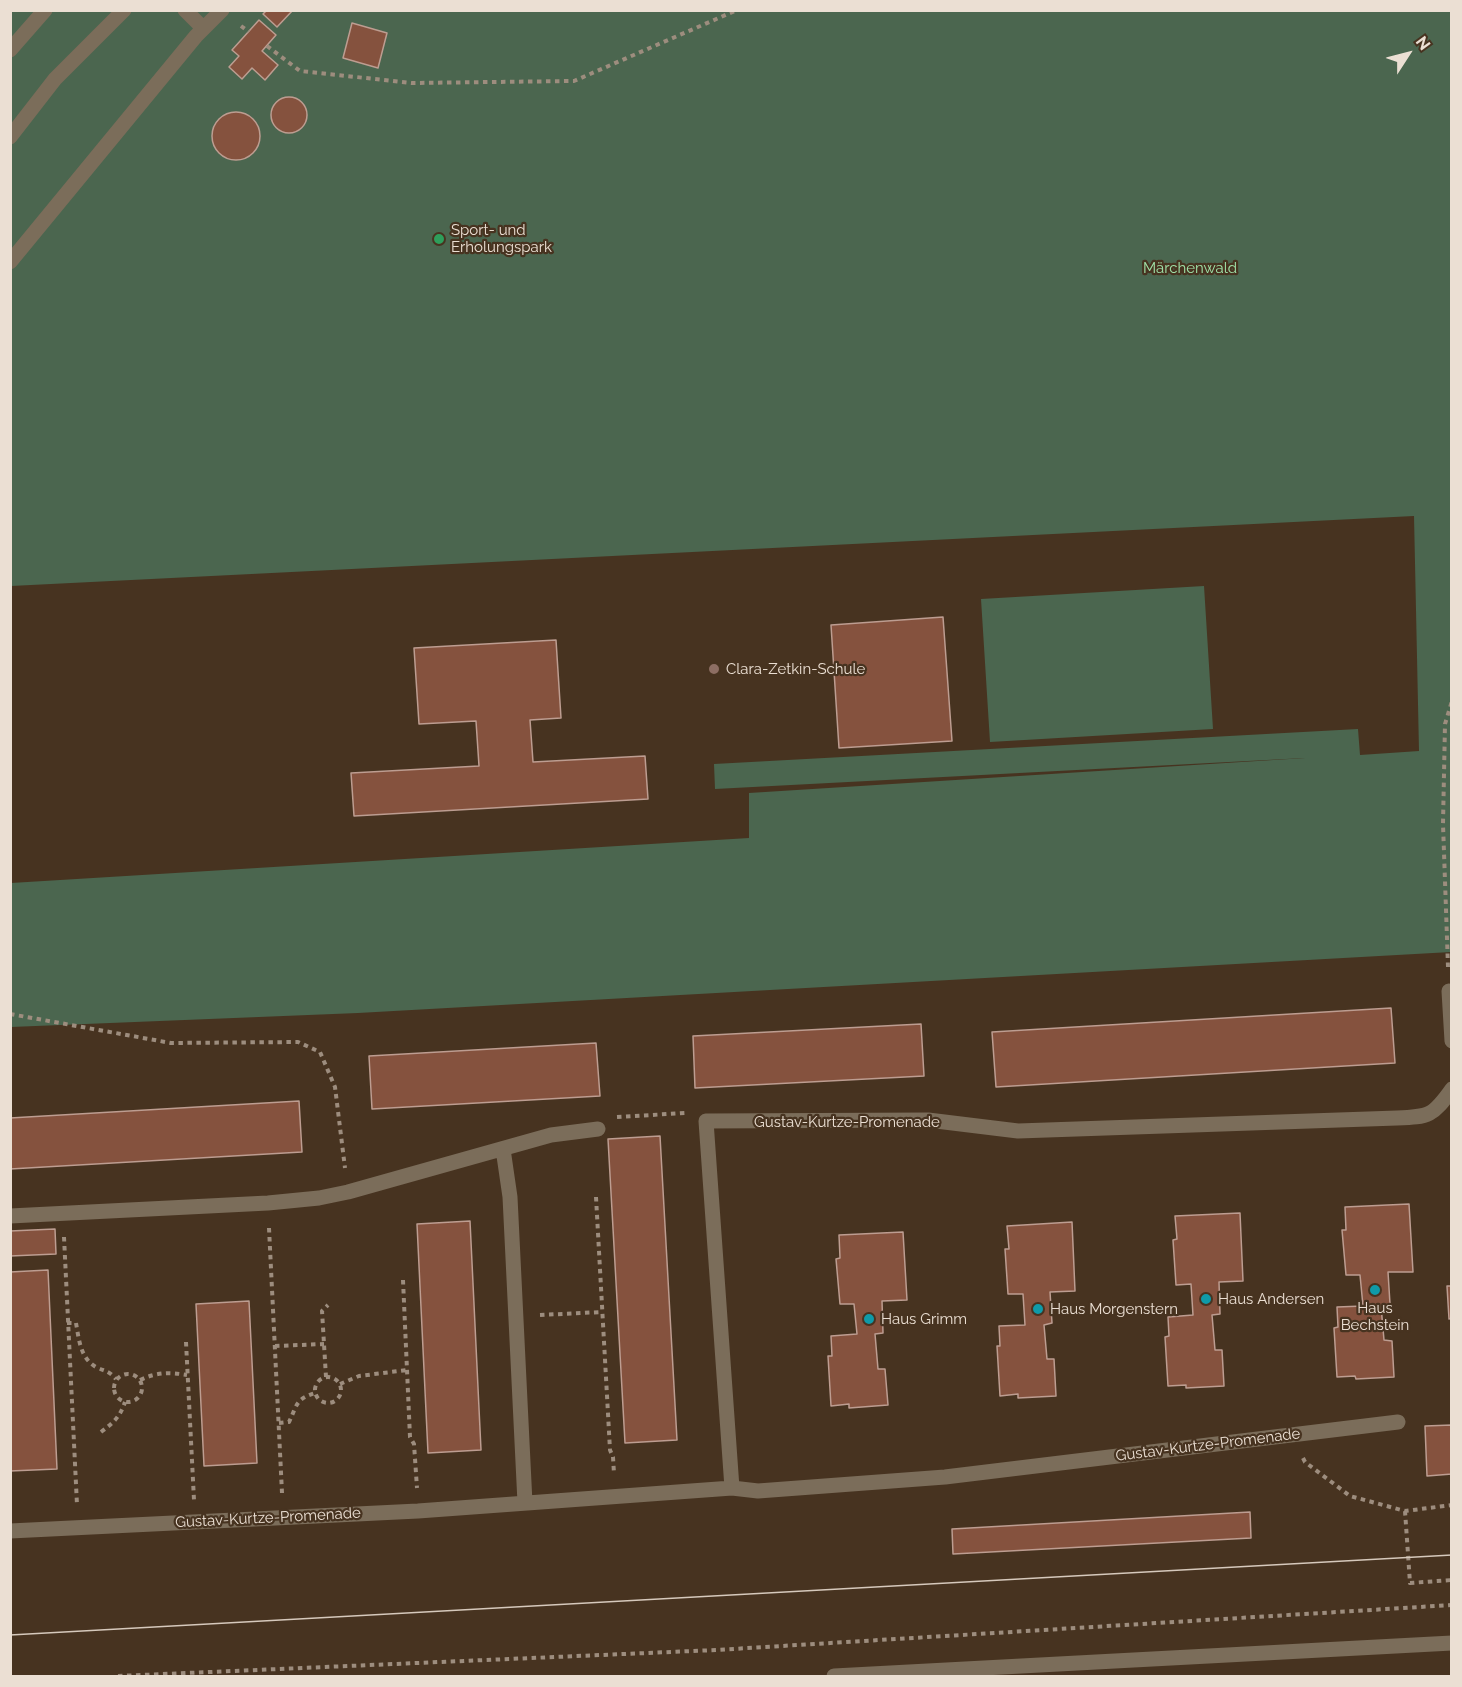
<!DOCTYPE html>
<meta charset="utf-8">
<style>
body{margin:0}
#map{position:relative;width:1462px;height:1687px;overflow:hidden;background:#473320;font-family:Raleway,sans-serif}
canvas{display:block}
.frame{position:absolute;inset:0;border:12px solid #ebdfd3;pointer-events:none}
.north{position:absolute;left:1378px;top:24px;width:60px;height:60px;-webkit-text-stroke:4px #473320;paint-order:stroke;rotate:54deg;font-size:16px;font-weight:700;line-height:24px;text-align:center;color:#ebdfd3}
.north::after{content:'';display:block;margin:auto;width:21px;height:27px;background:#ebdfd3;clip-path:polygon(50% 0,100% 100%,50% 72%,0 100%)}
</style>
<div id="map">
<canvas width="1462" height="1687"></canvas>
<div class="frame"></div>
<div class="north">N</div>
</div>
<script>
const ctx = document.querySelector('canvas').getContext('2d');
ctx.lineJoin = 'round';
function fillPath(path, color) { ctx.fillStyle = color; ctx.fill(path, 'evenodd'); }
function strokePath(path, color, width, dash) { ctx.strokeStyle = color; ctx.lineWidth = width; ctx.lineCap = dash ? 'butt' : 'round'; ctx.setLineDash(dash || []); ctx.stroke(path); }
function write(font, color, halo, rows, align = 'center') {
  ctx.font = font + ' Raleway,sans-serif'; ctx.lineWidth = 4.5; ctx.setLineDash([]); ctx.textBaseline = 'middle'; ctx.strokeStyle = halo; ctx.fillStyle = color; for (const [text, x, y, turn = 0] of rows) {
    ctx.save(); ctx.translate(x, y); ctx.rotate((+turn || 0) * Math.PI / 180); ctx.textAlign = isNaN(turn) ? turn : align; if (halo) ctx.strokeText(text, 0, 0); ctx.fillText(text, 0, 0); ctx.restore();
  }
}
fillPath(new Path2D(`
 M11,11h1440v941l-1093,61 -347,14v-144l738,-45v-45l556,-35 -590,31 -1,-25 644,-35 2,26 59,-4 -5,-235 -1403,70z
 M1204,586l9,143 -223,13 -9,-143z`), '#4b664f');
const building = new Path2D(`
 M267,10h26l-16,17 -14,-13z
 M259,20l17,15 -14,16 16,14 -13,15 -13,-12 -10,11 -13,-12 10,-11 -7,-6z
 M352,23l35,10 -9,35 -35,-10z
 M271 115a18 18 0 1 1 36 0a18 18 0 1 1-36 0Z
 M212 136a24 24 0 1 1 48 0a24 24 0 1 1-48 0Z
 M943,617l9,124 -113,7 -8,-123z
 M556,640l5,78 -31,2 3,42 112,-6 3,43 -294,17 -3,-43 128,-7 -3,-45 -57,3 -5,-76z
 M1391,1008l4,55 -399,24 -4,-55z
 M921,1024l3,52 -229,12 -2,-52z
 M596,1043l4,53 -228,13 -3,-53z
 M299,1101l3,51 -292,17v-51z
 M660,1136l17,304 -52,3 -17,-304z
 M1409,1204l4,68h-25l2,32 -9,2 3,34 8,1 2,36 -38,2 -1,-3 -18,1 -3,-49 4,-1 -1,-20 26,-1 -3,-31h-14l-4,-45h4l-1,-23z
 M1240,1213l3,68 -24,1 1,32 -8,1 3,35h7l2,36 -38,2v-3l-18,1 -3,-49 4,-1 -1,-19 25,-2 -2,-31 -15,1 -3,-45 4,-1 -2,-23z
 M470,1221l11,229 -53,3 -11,-229z
 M1072,1222l3,69 -25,1 2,31 -8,2 3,34h7l2,37 -38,2v-4l-18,2 -3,-50h3l-1,-20 26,-1 -2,-31h-15l-3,-45h4l-2,-23z
 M55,1229l1,25 -46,2v-25z
 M903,1232l4,68 -25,1 1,32 -8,1 3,35h7l3,36 -39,3v-4l-18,2 -3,-50h4l-1,-20 26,-2 -3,-30h-14l-4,-45 4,-1 -1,-23z
 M48,1270l9,199 -47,2v-199z
 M1447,1286h5v32l-3,1z
 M249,1301l8,162 -53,3 -8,-162z
 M1452,1425v49l-25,2 -2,-50z
 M1250,1512l1,26 -298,16 -1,-25z`);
fillPath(building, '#85523e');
strokePath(building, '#bd9d91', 1.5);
strokePath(new Path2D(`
 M241,26l8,6
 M267,46l33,25 112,12 162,-2 163,-71
 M1448,967l-5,-143 2,-100 7,-23
 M10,1014l161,29 127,-1 22,10 15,35 10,81
 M617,1117l68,-4
 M596,1197l14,253 3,7 1,17
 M269,1228l13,265
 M64,1237l13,268
 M403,1280l7,157 4,7 3,44
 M540,1315l62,-3
 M67,1323h9c3,16 4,35 20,44 10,5 12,3 20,12
 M186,1342l8,158
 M275,1346l49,-2
 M114 1388a14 14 0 1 1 28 0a14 14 0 1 1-28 0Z
 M315 1390a13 13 0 1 1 26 0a13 13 0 1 1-26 0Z
 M326,1377l-4,-66 6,-6
 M140,1380c17,-8 29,-8 47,-5
 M340,1384l19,-8 48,-6
 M279,1423l10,-1c8,-16 6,-23 26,-29
 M101,1432c12,-9 19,-15 24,-30
 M1303,1458l2,4 45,34 55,15 47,-6
 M1405,1511l5,72 42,-3
 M118,1676l598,-26 736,-45`), '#9d8d7e', 4, [4.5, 4.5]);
strokePath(new Path2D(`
 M185,10l18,18
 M10,50l35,-40
 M10,137l45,-58 69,-69
 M10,262l186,-226 26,-26`), '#7b6d5a', 15);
strokePath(new Path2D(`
 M1449,991l3,50
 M503,1149l7,48 15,306
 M10,1216l258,-13 51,-5 29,-6 203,-57 47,-6
 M732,1488l-26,-367 222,-1 90,11 379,-13c32,-1 36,-2 55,-29
 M10,1531l408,-20 314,-23 26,3 187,-14 453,-55
 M834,1676l618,-33`), '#7b6d5a', 15);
strokePath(new Path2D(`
 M10,1635c481,-24 961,-56 1442,-80`), '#d6c9bc', 1.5);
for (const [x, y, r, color] of [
 [439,239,6,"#2e9e5b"],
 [714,669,6,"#8d6e63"],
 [1375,1290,6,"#0f9aa8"],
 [1206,1299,6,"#0f9aa8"],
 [1038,1309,6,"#0f9aa8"],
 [869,1319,6,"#0f9aa8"]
]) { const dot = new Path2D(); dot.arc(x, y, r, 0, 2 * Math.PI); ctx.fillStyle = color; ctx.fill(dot); strokePath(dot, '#473320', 2); }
write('15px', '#ebdfd3', '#473320', [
 ["Sport- und",451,230],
 ["Erholungspark",451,247],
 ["Clara-Zetkin-Schule",726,669],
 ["Haus Andersen",1218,1299],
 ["Haus",1375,1308,"center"],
 ["Bechstein",1375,1325,"center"],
 ["Haus Morgenstern",1050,1309],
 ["Haus Grimm",881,1319]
], 'left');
write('15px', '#a0e3a9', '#473320', [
 ["Märchenwald",1190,268]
]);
write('15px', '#ebdfd3', '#473320', [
 ["Gustav-Kurtze-Promenade",847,1122],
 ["Gustav-Kurtze-Promenade",1208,1445,-7],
 ["Gustav-Kurtze-Promenade",268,1518,-3]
]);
</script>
